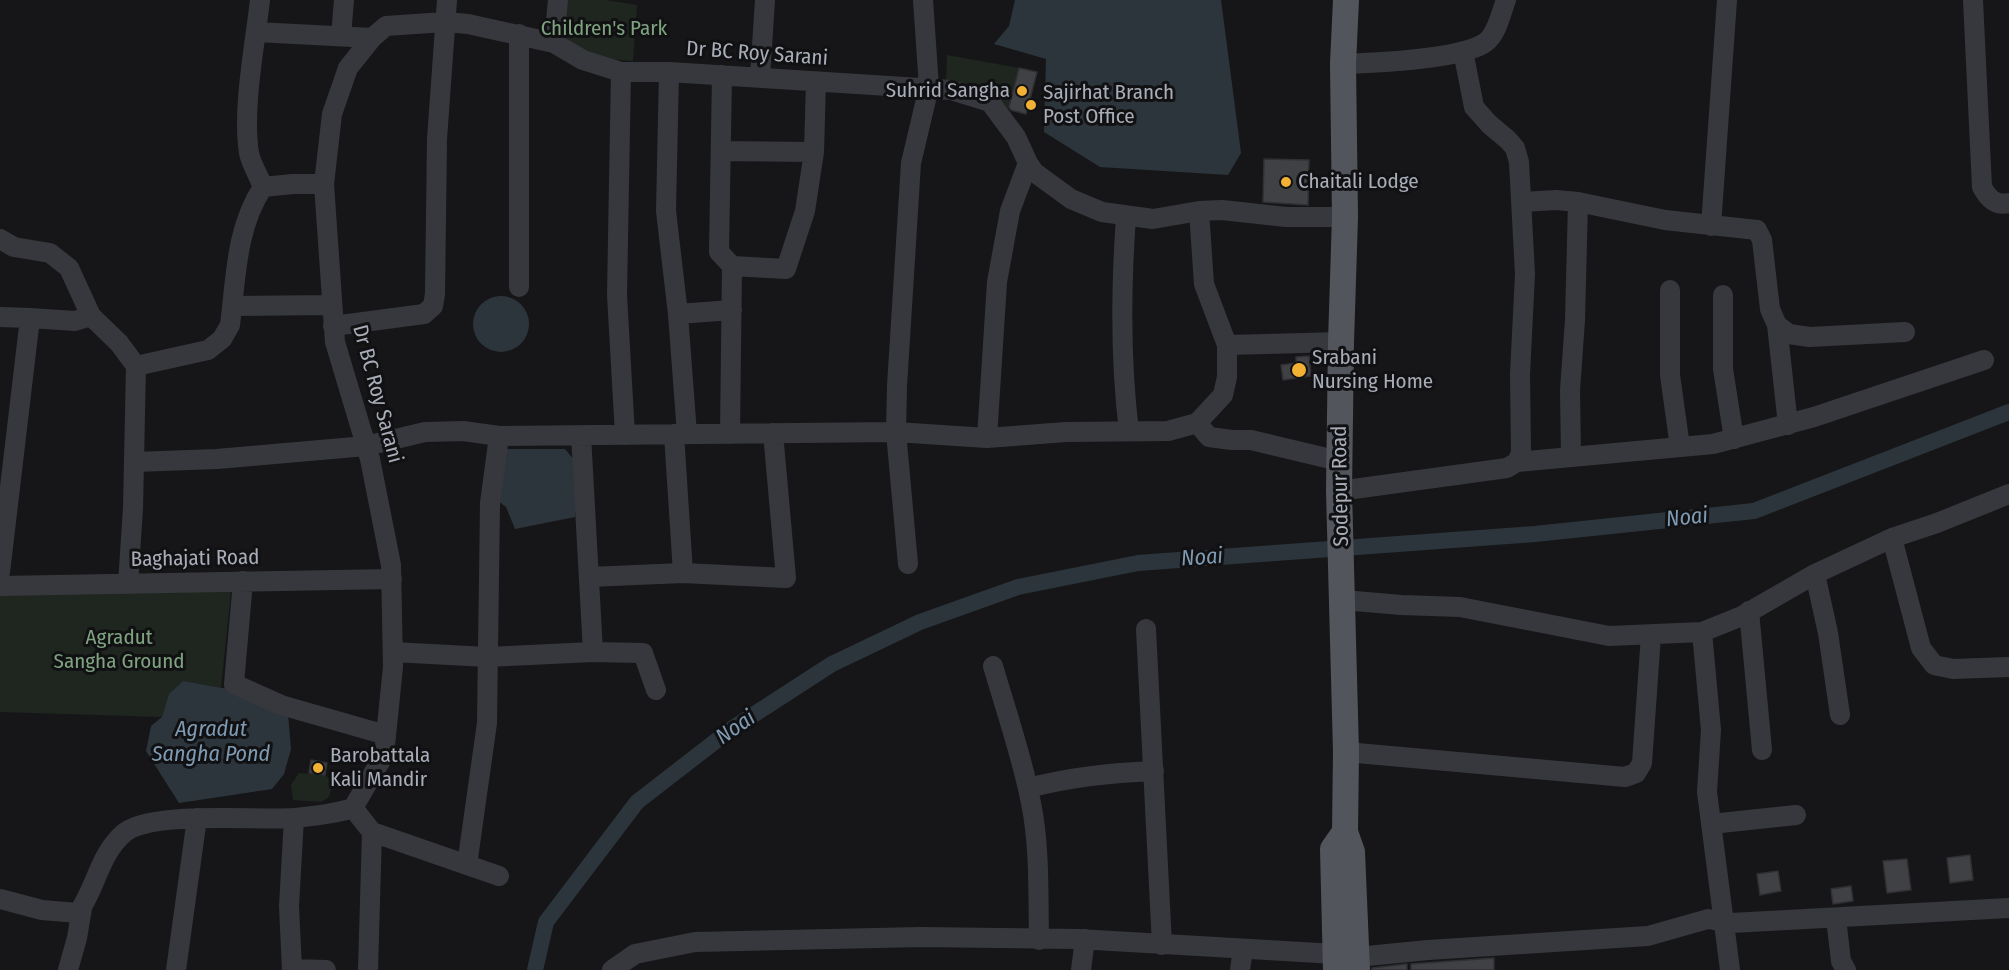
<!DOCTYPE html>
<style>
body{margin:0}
canvas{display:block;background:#161618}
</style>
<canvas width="2009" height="970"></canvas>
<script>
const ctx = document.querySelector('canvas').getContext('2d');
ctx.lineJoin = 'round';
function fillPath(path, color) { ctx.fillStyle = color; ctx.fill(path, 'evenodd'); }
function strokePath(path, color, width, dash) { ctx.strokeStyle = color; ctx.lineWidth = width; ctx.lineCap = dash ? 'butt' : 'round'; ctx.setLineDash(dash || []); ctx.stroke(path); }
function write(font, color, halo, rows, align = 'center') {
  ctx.font = font + ' "Fira Sans Condensed",sans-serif'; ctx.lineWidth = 6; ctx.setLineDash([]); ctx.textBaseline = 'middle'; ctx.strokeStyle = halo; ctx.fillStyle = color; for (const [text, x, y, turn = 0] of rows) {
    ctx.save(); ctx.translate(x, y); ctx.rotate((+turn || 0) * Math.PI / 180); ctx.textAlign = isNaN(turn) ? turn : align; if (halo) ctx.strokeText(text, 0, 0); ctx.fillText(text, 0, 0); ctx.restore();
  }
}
fillPath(new Path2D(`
 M566,0h39l32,5 -4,56 -37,-3 -31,-16z
 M947,55l72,13 -11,41 -35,-15 -27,-7z
 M232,581l-11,107 -38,-7 -14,13 -7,23 -162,-5v-126z
 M299,773l26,2 8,7 -4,15 -8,5 -28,-2 -2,-15z`), '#1e261f');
fillPath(new Path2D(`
 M1015,0h206l20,153 -13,22 -128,-8 -56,-35 2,-73 -52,-15 15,-18z
 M473 324a28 28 0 1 1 56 0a28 28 0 1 1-56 0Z
 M497,449h68l14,17 -4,51 -60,12 -9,-22 -14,-11z
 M183,681l56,10 49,23 3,35 -7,25 -12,15 -93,14 -33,-52 5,-25 11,-9 7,-23z`), '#2c353c');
strokePath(new Path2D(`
 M535,970l11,-48 91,-120 93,-72 102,-66 88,-42 98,-35 120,-24 397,-29 219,-23 255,-99`), '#2c353c', 16);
const building = new Path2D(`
 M1019,68l18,4 -11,42 -15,-4 -2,-3z
 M1264,159l45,1 -1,45 -45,-3z
 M1309,356l2,20 -28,4 -2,-15 15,-2v-6z
 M311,760l16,3 -2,12 -16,-2z
 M1970,855l3,25 -23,3 -3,-25z
 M1907,859l4,31 -24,3 -4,-32z
 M1778,871l3,20 -21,4 -3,-21z
 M1851,886l2,15 -20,3 -2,-15z
 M1494,958v12h-83v-6z
 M1407,964v6h-35v-2z`);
fillPath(building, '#404145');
strokePath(building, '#303034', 1.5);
strokePath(new Path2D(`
 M260,0c-5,45 -18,109 -11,153 2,11 10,23 14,34
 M1973,0l9,187c6,11 13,19 27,16
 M256,32l116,6
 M341,36l3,-36
 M554,43l4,-43
 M1343,64c30,-1 121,-5 143,-22 11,-8 15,-29 20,-42
 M621,72l-4,223 8,140
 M669,72l-3,139 12,103 9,120
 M722,75l-3,177 13,14 54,3 19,-58 9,-59 2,-70
 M760,77l5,-77
 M721,151l93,1
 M1028,163l-18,48 -13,71 -10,156 79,-6 102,-1 29,-8 26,-28 4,-18v-32
 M1522,202l34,-2 22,2 87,18 92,10 5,10 8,69 7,16 12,9 21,3 95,-5
 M1199,211l5,73 23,61 114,-3
 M1126,216c-5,71 -6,144 3,215
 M1711,226l16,-226
 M0,239l14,8 36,6 19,15 22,48
 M519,287v-253
 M1670,290v85l10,72
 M1723,295v74l11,70
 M232,306l99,-1
 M678,314l54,-4
 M0,317l30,1
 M1777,325l11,100
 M333,326l91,-12 9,-8 2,-12 2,-155 10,-139
 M136,366l72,-16 14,-11 8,-14c6,-47 6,-98 33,-138l30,-3h31
 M1197,423l12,14 23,3h19l88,21
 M674,434l9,139
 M730,434l2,-168
 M581,435l12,217
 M1571,457l-1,-67 5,-70 3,-118
 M134,462l83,-3 149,-13 59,-14 38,-1 36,5 397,-4 91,6
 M1517,462l196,-18 101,-27 170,-57
 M1339,491l168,-23 10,-6 4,-9 -1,-79 5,-100 -6,-112 -4,-14 -7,-8 -19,-16 -15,-17 -11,-56
 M1892,538l29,110 13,17 19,4 56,-2
 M908,564l-12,-132 1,-46 14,-223 18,-76 -6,-87
 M0,572l30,-254 45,3 16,-5 28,27 17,23 -3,142 -5,76
 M1815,574l13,59 12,82
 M589,577l94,-4 103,5 -13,-145
 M243,581l-9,103 47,21 105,30
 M0,586l392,-7
 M1343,600l58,5 59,2 149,29 93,-4 40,-16 73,-42 77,-36 45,-15 72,-29
 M1749,611l13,139
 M1146,629l16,316
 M1702,632l9,98 -4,62 23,178
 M393,652l94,5 106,-5 50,1 13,37
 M993,666c13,45 29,90 38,137 9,44 7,91 8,137
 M1346,752l279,25 11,-4 6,-10 9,-128
 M1028,788c44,-11 81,-15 126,-17
 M353,808l19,24 127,44
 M1711,824l85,-9
 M467,865l20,-142 3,-220 9,-67
 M0,899l42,11 36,3c18,-25 21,-58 45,-79 25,-24 134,-13 172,-16 19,-2 40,-4 58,-10l31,-53 9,-88 -2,-102 -21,-106 -35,-117 -11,-158 8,-70 16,-46 24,-30 14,-12 59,-4 23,2 86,19 29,17 38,12h48l282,18 39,12 26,35 12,26 6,9 37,27 31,13 51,7 46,-8 23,-1 64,7h59
 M1836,918l5,43 5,9
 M292,969l34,1
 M68,970l9,-32 5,-30
 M176,970l21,-152
 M292,970l-3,-64 5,-88
 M368,970l4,-138
 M612,970l23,-16 60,-12 226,-5 157,2 258,15 21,3 71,-7 220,-14 60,-17 23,4 278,-15
 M1081,970l4,-31
 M1240,970l3,-21`), '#37383d', 20);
strokePath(new Path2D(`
 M1346,0l-3,64 2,153 -4,125 -2,149 7,261 -1,80 7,20 5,118
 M1336,970l-3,-121 12,-17`), '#53555c', 26);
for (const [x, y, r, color] of [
 [1022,91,6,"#f2b134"],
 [1031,105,6,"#f2b134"],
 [1286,182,6,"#f2b134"],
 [1299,370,8,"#f2b134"],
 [318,768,6,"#f2b134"]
]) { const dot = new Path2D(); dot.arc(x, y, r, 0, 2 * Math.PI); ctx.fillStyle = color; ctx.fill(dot); strokePath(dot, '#111113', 2); }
write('21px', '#7fa381', '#111113', [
 ["Children's Park",604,29],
 ["Agradut",119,638],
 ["Sangha Ground",119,662]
]);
write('21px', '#a8adb8', '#111113', [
 ["Dr BC Roy Sarani",757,54,4],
 ["Dr BC Roy Sarani",377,394,75],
 ["Sodepur Road",1341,486,-91],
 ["Baghajati Road",195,559,-1]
]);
write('21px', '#a8adb8', '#111113', [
 ["Suhrid Sangha",1010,91,"right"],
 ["Sajirhat Branch",1043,93],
 ["Post Office",1043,117],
 ["Chaitali Lodge",1298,182],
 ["Srabani",1312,358],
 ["Nursing Home",1312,382],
 ["Barobattala",330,756],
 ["Kali Mandir",330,780]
], 'left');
write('italic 22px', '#7f9bb3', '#111113', [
 ["Noai",1687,518,-6],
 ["Noai",1202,558,-4],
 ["Noai",736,728,-35],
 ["Agradut",211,730],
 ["Sangha Pond",211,755]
]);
</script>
